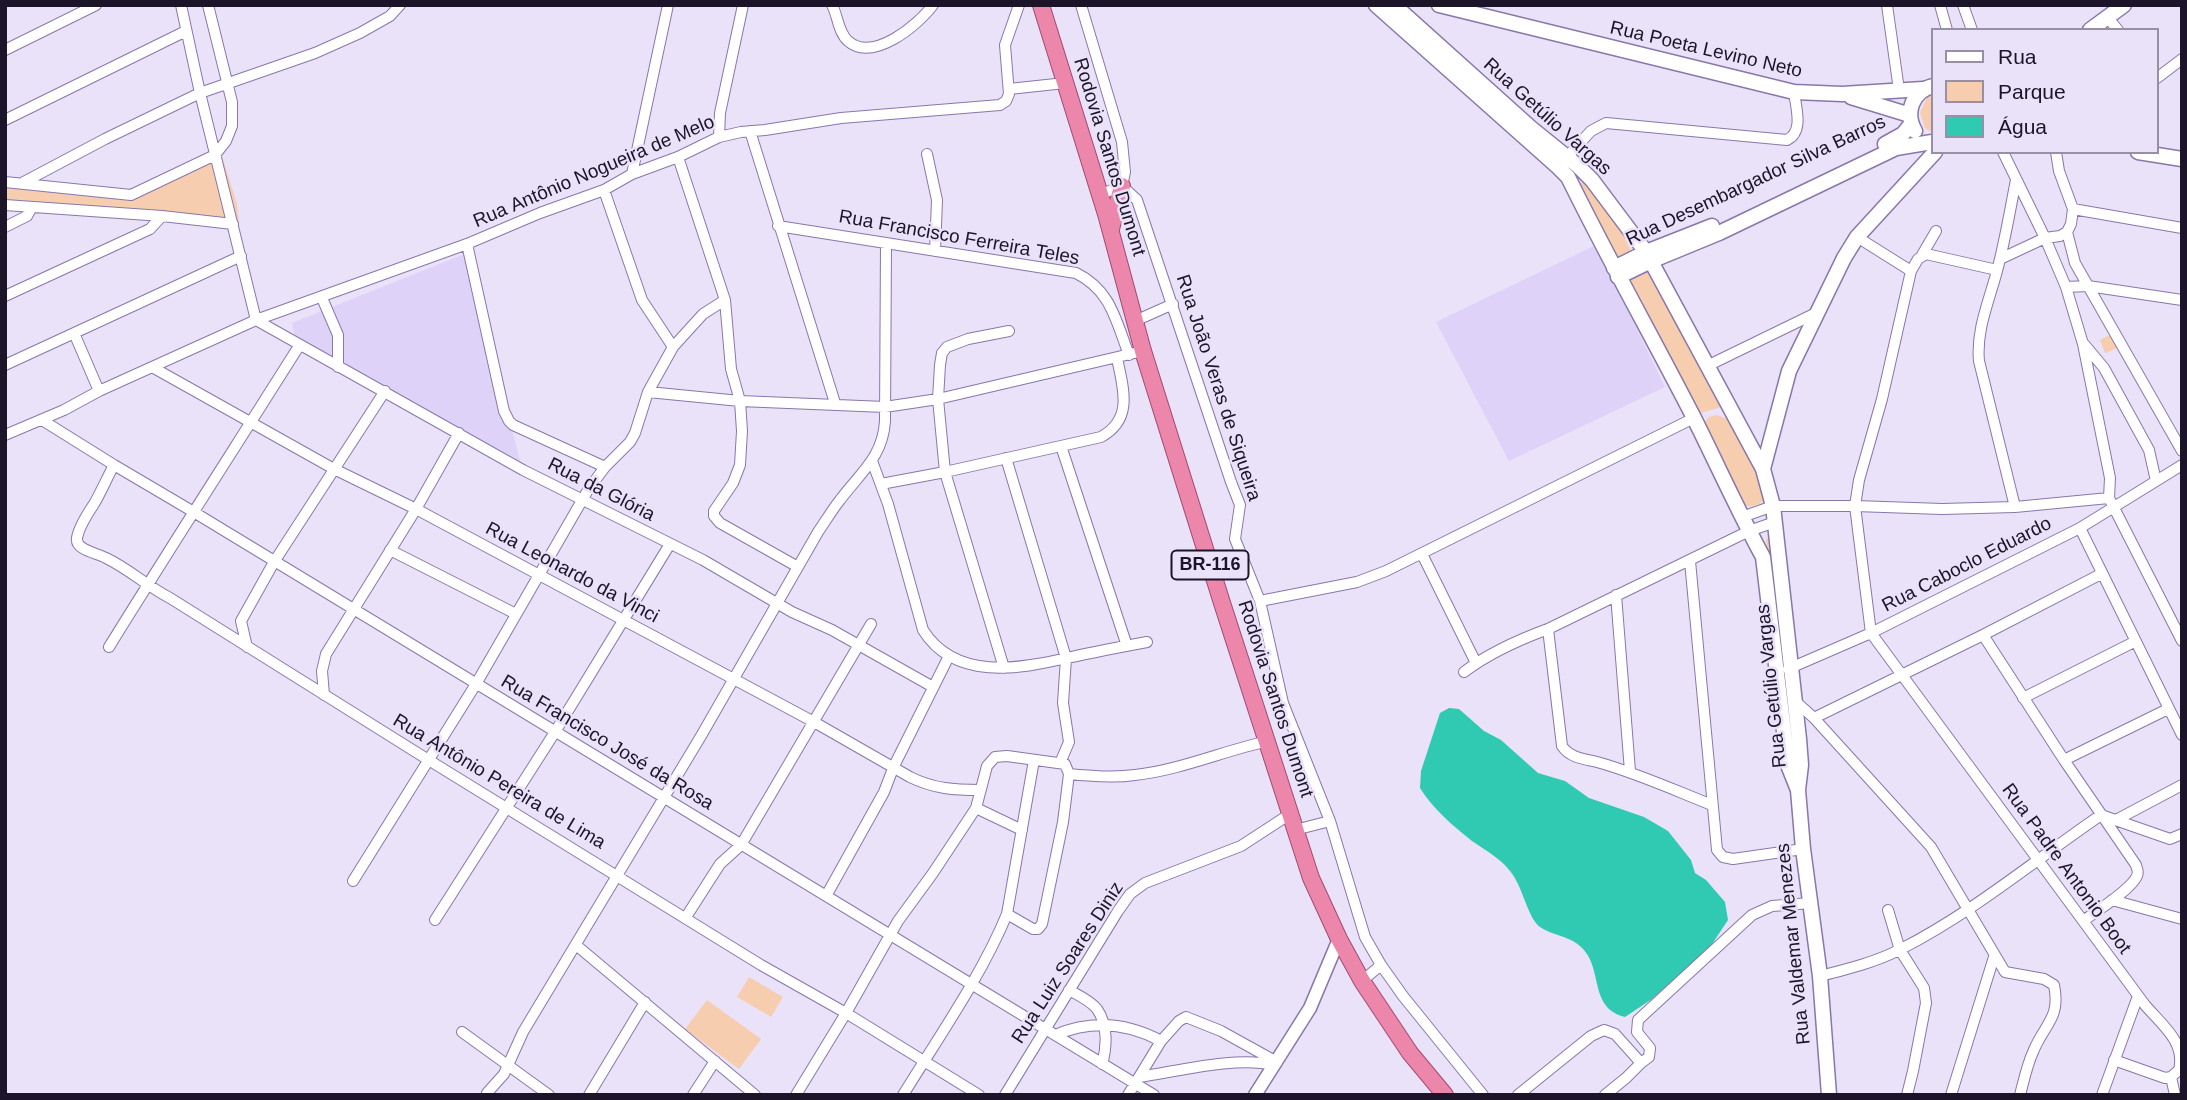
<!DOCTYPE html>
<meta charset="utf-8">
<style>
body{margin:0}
#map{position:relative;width:2187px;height:1100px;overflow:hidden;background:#e9e2f8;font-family:Helvetica,sans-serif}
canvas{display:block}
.frame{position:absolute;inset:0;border:7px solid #1c1529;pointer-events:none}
.legend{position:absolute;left:1931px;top:28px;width:228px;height:126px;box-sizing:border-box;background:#e9e2f8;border:2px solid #9790a5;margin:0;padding:9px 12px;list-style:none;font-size:21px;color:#1c1529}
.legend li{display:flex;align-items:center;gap:14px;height:35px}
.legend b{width:35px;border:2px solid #9790a5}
</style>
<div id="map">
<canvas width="2187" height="1100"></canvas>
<div class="frame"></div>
<ul class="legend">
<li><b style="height:9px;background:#fff"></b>Rua</li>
<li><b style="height:19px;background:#f6ceaf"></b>Parque</li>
<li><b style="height:19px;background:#30c9b2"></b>Água</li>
</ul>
</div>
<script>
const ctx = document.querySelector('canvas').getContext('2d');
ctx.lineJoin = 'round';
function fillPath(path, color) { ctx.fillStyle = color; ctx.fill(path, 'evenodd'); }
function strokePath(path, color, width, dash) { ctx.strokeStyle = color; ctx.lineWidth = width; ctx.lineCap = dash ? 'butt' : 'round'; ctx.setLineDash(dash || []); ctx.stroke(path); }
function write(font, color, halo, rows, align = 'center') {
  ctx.font = font + ' Helvetica,sans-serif'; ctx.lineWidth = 5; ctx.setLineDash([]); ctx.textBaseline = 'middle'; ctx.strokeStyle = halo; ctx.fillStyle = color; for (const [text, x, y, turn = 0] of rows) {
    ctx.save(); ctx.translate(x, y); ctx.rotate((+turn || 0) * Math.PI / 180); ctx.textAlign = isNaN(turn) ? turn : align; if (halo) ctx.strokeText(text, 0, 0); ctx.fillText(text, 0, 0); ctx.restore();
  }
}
fillPath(new Path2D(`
 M1596,245l69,142 -156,74 -73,-139z
 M467,253l53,208 -225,-123 -3,-15z`), '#ded2f8');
fillPath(new Path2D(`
 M1933,93v40l-8,-5 -5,-15 6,-14z
 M222,156l15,48 2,19 -234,-17v-22l123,14z
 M1581,183h6l4,4 37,55 2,8 -2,7 -7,3 -7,-2 -35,-70z
 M1652,267l70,140 -26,7 -69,-136z
 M2113,333l7,14 -15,6 -5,-13z
 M1717,415l10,4c11,20 41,60 37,82 -9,6 -16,7 -26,2l-34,-80 5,-6z
 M1769,535l2,2 16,122 -4,3 -3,-1 -2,-5 -12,-116z
 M749,977l34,20 -12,20 -34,-20z
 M707,1000l54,39 -22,30 -54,-40z`), '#f6ceaf');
fillPath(new Path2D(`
 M1449,708l10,1 25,22 17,9 37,33 27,8 24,17 55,19 24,14 23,29 4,13 11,7 19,22 3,18 -16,24 -20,19 -40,36 -27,18c-36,-9 -22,-47 -42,-68 -11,-13 -30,-13 -43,-22 -13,-10 -17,-41 -30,-56 -10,-13 -25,-21 -38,-30 -19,-15 -39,-32 -52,-53l1,-17 19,-58z`), '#30c9b2');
const minor = new Path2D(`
 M181,5l19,88 56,227
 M832,5c6,11 6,27 16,36 25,22 70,-16 85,-36
 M1081,5l41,137 3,30 -3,14 -23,9
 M1887,5l12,85
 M1940,5l7,25
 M1963,5l9,25
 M2108,18l10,12
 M5,50l91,-45
 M2157,78l25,-19
 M1009,89l56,-6
 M5,120l181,-89
 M750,131l85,272
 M719,137l1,-24 23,-108
 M2003,152l42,86 21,49 17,57 27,134 -1,20
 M927,154l10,46 -2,51
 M678,157l47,143 6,69 9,32 2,30 -2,34 -7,18 -19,28v5l6,7 78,44
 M1563,161l28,-30 15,-8 181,17c17,-8 9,-32 7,-48
 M632,174l36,-169
 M5,182l126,13 84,-40 11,-14 6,-15v-24l-24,-97
 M22,183l83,-44 95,-46 115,-40 45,-20 30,-17 10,-11
 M1122,186l15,14 94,282 9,23 -5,34 25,62 23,102 47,118 35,116 16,28 22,31 80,99
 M604,190l38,110 31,47
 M5,205l157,11 71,8
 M2073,209l109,19
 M778,226l298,47c35,17 40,48 53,82
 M5,227l22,-11 5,-9
 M2067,232l8,31 107,188
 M1857,237l54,34
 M467,244l37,167 5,10 4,4 92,42
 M1922,255l14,-24
 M2000,259l45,-21 15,-2 7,-4 4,-8 2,-15 -14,-38 -3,-19
 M1997,270l-71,-16 -8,5 -7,12 -29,128 -23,81 -4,26 16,127 274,372c17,20 41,37 34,65l-8,7 -6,1 -51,-18
 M2066,287l22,-1 94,14
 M5,296l145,-67 12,-13
 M322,298l16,37v32
 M256,320l267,150 180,90 89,52 40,18 101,57
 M1135,321l38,-17
 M74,333l25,58
 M2084,344l20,24 45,82 7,31
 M5,365l236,-109
 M1707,366l109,-53
 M152,367l182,102 82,40 398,213 96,55c24,12 45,13 70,13
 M648,392l92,9 145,6 53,-8 205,-48
 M42,420l72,45 78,46 962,584
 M5,435l59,-25 35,-19 157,-71 211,-76 73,-31 64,-23 28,-16 46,-17 41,-20 22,-5 24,-2 76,-12 159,-13 6,-4 3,-7 -4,-49 14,-40
 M1061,446l66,200
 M1006,458l60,200 -3,45 6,39 -9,21
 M872,461l16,43 35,126c32,51 96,39 144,28 27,-6 53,-11 80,-16
 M114,465c-7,13 -13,27 -20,39 -6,9 -15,22 -17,34 -2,12 20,15 29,20 23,11 41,28 64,40l257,161 334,206 85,48 133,82
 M881,484l64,-12 156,-35c33,-18 22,-49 16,-79
 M2015,507l-36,-146c-3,-31 10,-60 18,-90 8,-30 13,-61 19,-91
 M1742,517l31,-11h82l87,3 73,-2 94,-9 73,143
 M2080,528l102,207
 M390,550l126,64
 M1422,554l54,109
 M1690,561l27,289 6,7 10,2 70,-10
 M1616,595l14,176
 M1260,601l97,-19 29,-11 308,-153
 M1548,629l14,117c8,12 22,13 35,16 40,11 77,28 115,43
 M1983,635l81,125 72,105c1,5 3,6 1,11 -6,14 -42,36 -54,45
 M109,647c63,-102 127,-201 190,-301
 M247,647l-6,-26 33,-59 111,-171
 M1004,668l-59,-196 -7,-73 2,-34 2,-12 5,-6 21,-8 41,-8
 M1788,669l83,-36 209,-105 102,-63
 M1464,672c25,-19 54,-32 84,-43l201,-98 26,-9
 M324,695l-2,-24 4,-17 90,-145 43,-76
 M2023,698l111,-56
 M1795,701l19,17 117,129 74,125 39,7 10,6c7,34 -10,39 -21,67 -6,13 -9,28 -13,43
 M1814,718l169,-83 118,-61
 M2064,760l104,-51
 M1069,774c22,2 44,4 66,1 45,-5 88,-24 133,-34
 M976,808l46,22
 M2116,820l66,-35
 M1295,830l35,-9
 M353,881l123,-197 112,-194 17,-23 25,-25 5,-9 13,-41 25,-45 30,-33 22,-14
 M826,896l58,-104 10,-26 55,-110
 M2112,900l70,19
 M1888,910l12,40 24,38 2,15 -13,68 -6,24
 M686,917l34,-53 21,-19 130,-221
 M435,920l120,-188 115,-188
 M576,945l179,150
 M1820,976c28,-7 56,-14 81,-27 71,-36 134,-89 200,-134l69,24 12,-5
 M1362,981l19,-16
 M1069,990c9,5 22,11 28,19 11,16 10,38 5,55
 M462,1032l87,63
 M1055,1035c36,-15 71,-13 106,6l18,-20 7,-4 35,14 56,31
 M1641,1063l8,-6 1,-9 -13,-16 1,-12 114,-105 20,-9 39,-3
 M1139,1077c40,-6 97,-21 135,-12
 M2171,1077l4,18
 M487,1093l17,-19 19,-42 178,-296 117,-204c7,-10 14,-22 22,-32 20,-27 43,-43 45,-79l1,-177
 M589,1095l56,-93
 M693,1095l22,-34
 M796,1095l50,-82 52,-92 35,-48 43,-65 11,-42 8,-9 12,-1 58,8 4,10 -6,48 -21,102 -4,5h-5l-26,-15
 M903,1095c35,-57 79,-120 104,-181l27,-154
 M1005,1095l113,-184 12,-17 15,-11 96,-37 49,-32
 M1128,1095l33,-54
 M1518,1095l73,-59 13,-6 11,4 26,29 -15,15 -21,17
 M1951,1095l43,-138
 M2102,1095l36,-99`);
const tertiary = new Path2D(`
 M1255,1095l55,-87 29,-69`);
const secondary = new Path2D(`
 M1376,5l182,162 10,10 4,8c39,79 82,155 122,233 23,46 44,93 69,139l25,208 10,25
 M1394,5l137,123 47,38 14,14 54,72 117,217 10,37 26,233 2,26 -3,25 5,59 17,127 9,119
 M1439,5l355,87 48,2 81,-5
 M2090,30l34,-25
 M1851,97l59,18
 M1915,131c-11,-19 -2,-40 18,-45
 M1885,144l18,-10 8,-10
 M2138,152l44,7
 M1614,268l32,-16 66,-26
 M1618,277l33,-16 68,-28 177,-85 36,-6
 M1763,469l26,-98 55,-113 13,-21 78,-85`);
const trunk = new Path2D(`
 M1041,5l65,209 37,137 79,252 89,275 28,61 23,42 48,72 35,42
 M1111,229l11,-43`);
strokePath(minor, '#8977aa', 12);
strokePath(tertiary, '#8977aa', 15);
strokePath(secondary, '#8977aa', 17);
strokePath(trunk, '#a14b6f', 18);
strokePath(minor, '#fff', 10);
strokePath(tertiary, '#fff', 12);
strokePath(secondary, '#fff', 14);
strokePath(trunk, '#ec86aa', 16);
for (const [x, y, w] of [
 [1210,565,77]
]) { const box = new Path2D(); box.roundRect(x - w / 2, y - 14.5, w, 29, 5); ctx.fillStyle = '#e9e2f8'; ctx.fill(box); strokePath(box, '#1c1529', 2); }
write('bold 18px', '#1c1529', null, [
 ["BR-116",1210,565]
]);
write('19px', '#1c1529', '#e9e2f8', [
 ["Rua Poeta Levino Neto",1706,50,13],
 ["Rua Getúlio Vargas",1547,117,42],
 ["Rodovia Santos Dumont",1109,157,73],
 ["Rua Antônio Nogueira de Melo",594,172,-23],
 ["Rua Desembargador Silva Barros",1756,181,-25],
 ["Rua Francisco Ferreira Teles",959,238,10],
 ["Rua João Veras de Siqueira",1218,388,72],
 ["Rua da Glória",601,490,27],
 ["Rua Caboclo Eduardo",1967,565,-27],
 ["Rua Leonardo da Vinci",572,573,28],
 ["Rua Getúlio Vargas",1772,686,-96],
 ["Rodovia Santos Dumont",1275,699,72],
 ["Rua Francisco José da Rosa",607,743,31],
 ["Rua Antônio Pereira de Lima",499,782,31],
 ["Rua Padre Antonio Boot",2066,869,54],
 ["Rua Valdemar Menezes",1794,944,-96],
 ["Rua Luiz Soares Diniz",1068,963,-57]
]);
</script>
